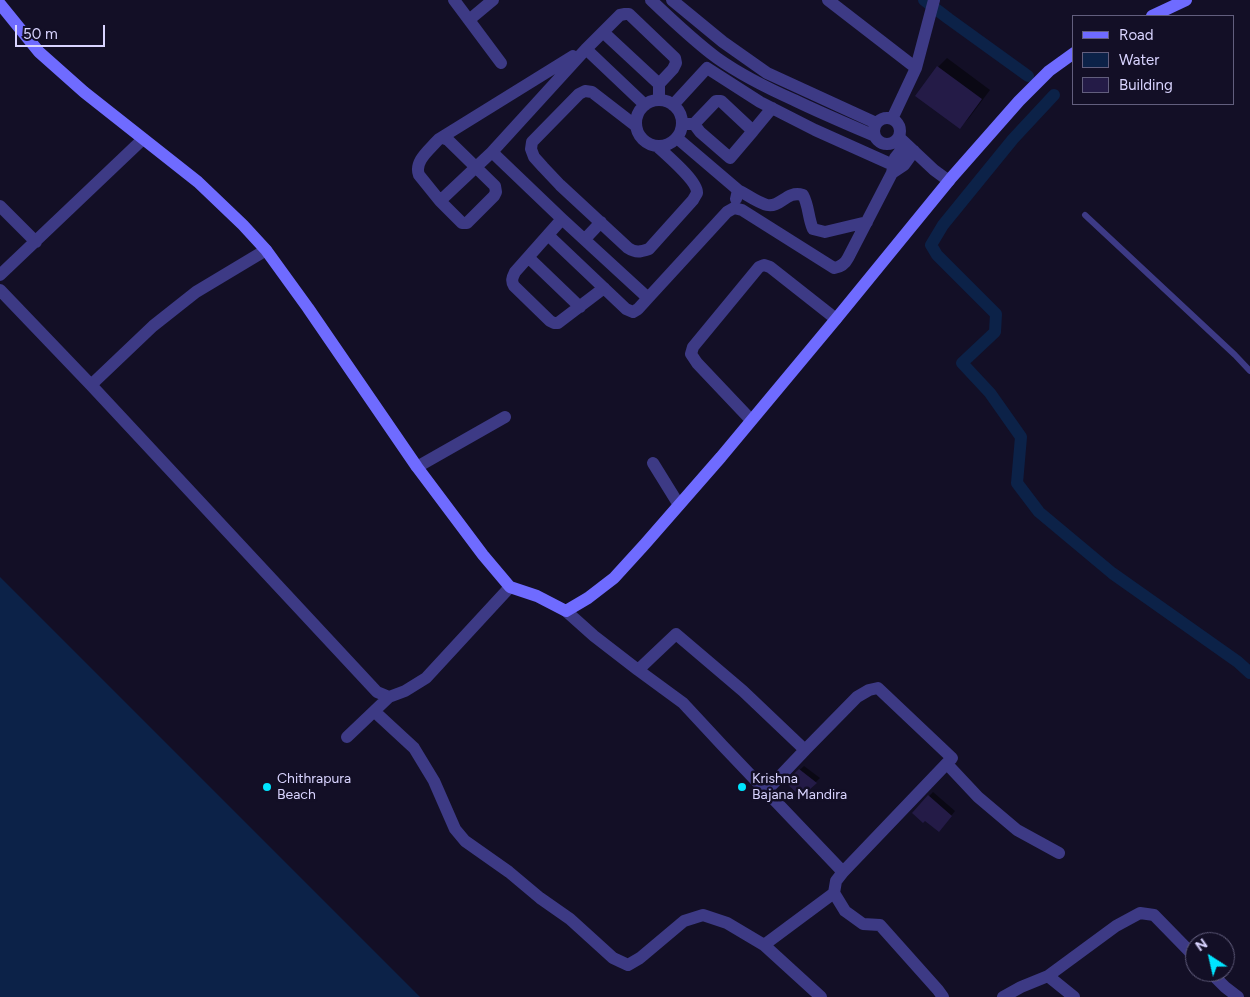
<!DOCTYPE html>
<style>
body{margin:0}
#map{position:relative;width:1250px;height:997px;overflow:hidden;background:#130f26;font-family:Figtree,sans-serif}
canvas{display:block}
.legend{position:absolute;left:1072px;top:15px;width:162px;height:90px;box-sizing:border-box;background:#130f26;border:1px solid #625e7d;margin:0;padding:6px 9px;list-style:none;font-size:15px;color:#d9d4ff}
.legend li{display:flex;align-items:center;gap:10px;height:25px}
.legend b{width:25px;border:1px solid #625e7d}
.north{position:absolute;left:1185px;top:932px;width:50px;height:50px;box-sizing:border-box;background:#130f26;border:1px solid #625e7d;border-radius:50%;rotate:325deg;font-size:14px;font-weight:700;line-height:20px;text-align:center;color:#d9d4ff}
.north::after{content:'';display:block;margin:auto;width:18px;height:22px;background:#00e5ff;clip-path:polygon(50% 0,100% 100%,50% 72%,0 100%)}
.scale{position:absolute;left:15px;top:25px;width:90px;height:22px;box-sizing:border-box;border:2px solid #d9d4ff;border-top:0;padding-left:6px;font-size:15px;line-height:18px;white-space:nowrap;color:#d9d4ff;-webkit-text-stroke:4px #130f26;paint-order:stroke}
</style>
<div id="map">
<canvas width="1250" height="997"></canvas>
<ul class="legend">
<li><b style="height:6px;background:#6f6bff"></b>Road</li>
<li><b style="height:14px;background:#0c2248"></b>Water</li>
<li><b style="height:14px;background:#241b47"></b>Building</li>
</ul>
<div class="north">N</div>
<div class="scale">50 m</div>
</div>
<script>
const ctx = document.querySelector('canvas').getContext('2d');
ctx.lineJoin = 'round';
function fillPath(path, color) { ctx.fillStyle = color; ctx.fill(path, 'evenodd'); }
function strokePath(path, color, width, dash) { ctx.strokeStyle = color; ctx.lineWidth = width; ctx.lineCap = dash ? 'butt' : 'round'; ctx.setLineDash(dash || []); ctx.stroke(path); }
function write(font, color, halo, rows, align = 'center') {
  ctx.font = font + ' Figtree,sans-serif'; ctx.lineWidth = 5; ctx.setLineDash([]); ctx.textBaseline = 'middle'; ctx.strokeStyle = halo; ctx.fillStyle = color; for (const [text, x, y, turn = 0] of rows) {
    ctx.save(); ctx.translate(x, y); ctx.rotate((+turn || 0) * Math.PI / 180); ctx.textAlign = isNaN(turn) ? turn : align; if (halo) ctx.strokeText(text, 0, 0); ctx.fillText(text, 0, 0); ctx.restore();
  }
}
fillPath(new Path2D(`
 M0,577l420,420h-420z`), '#0c2248');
fillPath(new Path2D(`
 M947,58l43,32 -21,28 -9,9 -22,-60z
 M804,766l16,12 -19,18 -14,-14z
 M933,792l22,19 -12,15 -29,-14z`), '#0007');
strokePath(new Path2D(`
 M924,0l25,19 79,57
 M1054,95l-41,44 -70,86 -12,20 6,10 59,59 -1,18 -33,31 28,30 31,44 -4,46 22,29 73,61 126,89 12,11`), '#0c2248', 12);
fillPath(new Path2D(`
 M937,66l45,33 -22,30 -45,-33z
 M799,769l18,14 -16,14 -16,-15z
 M928,795l24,21 -13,16 -14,-11 -2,2 -11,-10z`), '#241b47');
strokePath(new Path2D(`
 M1085,215l150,140 15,16`), '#3d3a85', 6);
strokePath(new Path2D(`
 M454,0l47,63
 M651,0c21,20 43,41 66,58 24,17 50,30 77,42 27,13 53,24 81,36
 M672,0l51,42 44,31 109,50
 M828,0l88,68
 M469,20l24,-20
 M603,32l56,52
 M586,49l59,56
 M659,100v-16l14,-15 3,-6 -1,-5 -46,-44h-4l-5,1 -34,34 -94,103 70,67 86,79 79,-86 7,-4 8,2 92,58c7,-1 11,-4 14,-10l44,-85 3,-15 11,-14
 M636 123a23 23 0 1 1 46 0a23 23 0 1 1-46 0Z
 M673,105l34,-37 53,34 55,28 78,35
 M874 131a13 13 0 1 1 26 0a13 13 0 1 1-26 0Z
 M892,119l24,-51 18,-68
 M682,124h12l22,-23h5l32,30 -23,27 -30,-26 -6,-8
 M636,126l-44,-34 -7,-1 -6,3 -47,48 -1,7 3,8 9,10 17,18 68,63c8,5 12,4 21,1l44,-49c1,-2 3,-5 4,-7 1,-12 -32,-39 -40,-47
 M753,131l19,-23
 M677,138l61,52 -2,9
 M439,139l134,-83
 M901,139l33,31 15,11
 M892,173l12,-8 10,-14
 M738,190c8,4 20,13 29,15 14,3 19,-15 36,-10 6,11 5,23 10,34l12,3 42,-10
 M440,201l-21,-26c-5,-13 9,-24 17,-33l3,-3 4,-1 5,2 47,46 1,6 -2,4 -27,27h-5l-22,-22 52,-49
 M0,206l36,36
 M562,219l-47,53c-3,6 -4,9 -1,14l36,35 4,2h4l46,-35
 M548,235l78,74 7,3 5,-3 10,-11
 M585,239l16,-17
 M529,258l51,49
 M0,275l143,-136
 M0,290l91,95 286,307 12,5
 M91,385l62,-59 43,-34 70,-42
 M751,420l-54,-57 -6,-9 2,-7 66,-80 5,-2 6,2 66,52
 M653,463l26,42
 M417,467l88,-50
 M566,611l28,25 44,34 45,33 39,42 121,127 -7,9 -2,12 11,18 18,13 17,1 58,65 5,7
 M638,670l38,-36 67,57 62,59 -39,41
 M375,712l39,36 20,33 21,48 10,12 44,31 31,26 30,21 43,39 15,7 12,-7 44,-37 19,-6 24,8 37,22 70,-52
 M347,737l42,-40 16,-6 21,-13 84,-91
 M805,750l52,-53 12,-7 9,-2 74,70 -109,114
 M947,764l31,33 39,33 42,23
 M764,945l57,52
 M1210,972l15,15 13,10
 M1048,976l68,-50 24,-13 14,2 41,42
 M1003,997l18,-10 27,-11 26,21`), '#3d3a85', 12);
strokePath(new Path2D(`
 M0,4l39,48 45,40 114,90 45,43 23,25 42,58 109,159 66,88 27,32 27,9 29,15 22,-13 26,-20 31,-34 76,-87 115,-138 116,-142 67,-76 30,-30 25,-18
 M1152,16l34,-16`), '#6f6bff', 12);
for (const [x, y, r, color] of [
 [267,787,5,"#00e5ff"],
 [742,787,5,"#00e5ff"]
]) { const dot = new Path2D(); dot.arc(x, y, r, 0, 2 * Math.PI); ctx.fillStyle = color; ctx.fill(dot); strokePath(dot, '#130f26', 2); }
write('14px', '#d9d4ff', '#130f26', [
 ["Chithrapura",277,779],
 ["Beach",277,795],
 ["Krishna",752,779],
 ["Bajana Mandira",752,795]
], 'left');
</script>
